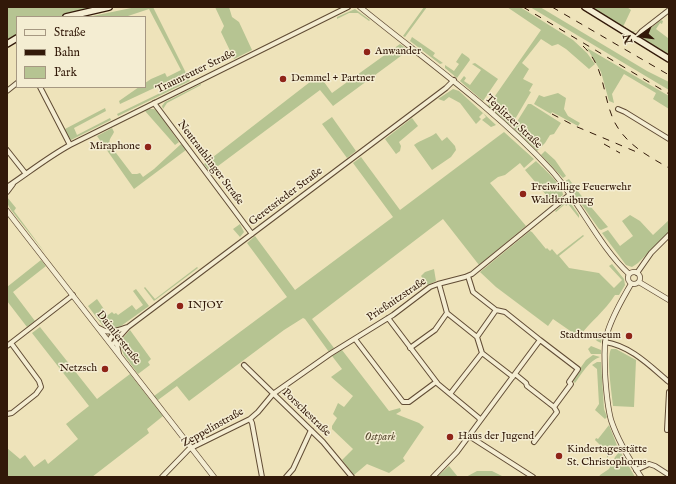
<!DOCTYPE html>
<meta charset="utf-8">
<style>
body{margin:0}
#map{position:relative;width:676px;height:484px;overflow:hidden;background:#eee3ba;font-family:"IM FELL English",serif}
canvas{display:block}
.frame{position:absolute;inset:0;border:8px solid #321909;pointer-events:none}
.legend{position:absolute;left:16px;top:16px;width:130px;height:72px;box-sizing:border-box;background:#f4edd2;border:1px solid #a69882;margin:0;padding:5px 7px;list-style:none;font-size:12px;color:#321909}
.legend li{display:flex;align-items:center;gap:8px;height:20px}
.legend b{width:20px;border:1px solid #a69882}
.north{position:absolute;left:620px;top:16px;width:40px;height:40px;-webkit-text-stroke:3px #f4edd2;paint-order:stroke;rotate:256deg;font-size:11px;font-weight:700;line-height:16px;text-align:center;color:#321909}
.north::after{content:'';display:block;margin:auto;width:14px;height:18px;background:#321909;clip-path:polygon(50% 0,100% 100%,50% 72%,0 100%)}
</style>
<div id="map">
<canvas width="676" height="484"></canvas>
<div class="frame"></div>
<ul class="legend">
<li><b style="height:5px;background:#f4edd2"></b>Straße</li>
<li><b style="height:5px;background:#321909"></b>Bahn</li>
<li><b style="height:11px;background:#b6c492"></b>Park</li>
</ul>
<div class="north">N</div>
</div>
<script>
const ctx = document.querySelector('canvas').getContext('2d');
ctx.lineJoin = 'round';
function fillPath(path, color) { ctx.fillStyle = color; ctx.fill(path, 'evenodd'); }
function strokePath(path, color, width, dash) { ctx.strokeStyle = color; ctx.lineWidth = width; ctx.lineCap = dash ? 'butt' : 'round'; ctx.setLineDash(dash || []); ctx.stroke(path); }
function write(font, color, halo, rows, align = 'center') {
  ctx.font = font + ' "IM FELL English",serif'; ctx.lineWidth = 3; ctx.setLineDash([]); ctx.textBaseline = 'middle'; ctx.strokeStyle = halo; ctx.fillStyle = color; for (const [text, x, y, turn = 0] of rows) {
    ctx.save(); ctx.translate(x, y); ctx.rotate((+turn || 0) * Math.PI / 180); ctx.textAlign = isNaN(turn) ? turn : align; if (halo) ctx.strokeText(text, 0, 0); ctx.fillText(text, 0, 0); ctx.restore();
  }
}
fillPath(new Path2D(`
 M7,7h92l-41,10h-41v18l-10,7z
 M136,7h17l37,74 -72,35 -1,-2 68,-33 -3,-6 -62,29 -1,-3 20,-14h6v-4l6,-4 14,-6 2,4 14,-7 -32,-61 -24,8h-37z
 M215,7h14l3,10 7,5 13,28 -18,9 -13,-27 3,-6z
 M424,7h3l-22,30 -2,-1z
 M507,7h13l53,33 14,13 8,11 -6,5 -23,-20 -8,-5 -6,2 -11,-7 -19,24 7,6 -6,10 10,5 -4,7 2,1 -20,34 -23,-20 53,-76z
 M530,7h10l107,64 22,11v8z
 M589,7h38l4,3 -8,17 7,5 8,-2 -7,3z
 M355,9l15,11 -1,1 -11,-8h-9l-12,6v-2z
 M661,20l2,1 -1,3 -2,-1 -4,6 12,9 1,-1v19l-25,-15 -1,-4 3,-5z
 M412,37l23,16 -2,3 10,7 -3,1 -30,-23z
 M400,44l9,6 -76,56 -13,-16 -110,82 -6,-8 115,-89 13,18z
 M587,48l82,48v13l-16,-10 3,-6 -32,-19 -12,20 2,9 -5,-2 -8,-29z
 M462,53l7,5 1,2 -13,18 -12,-10v-3l9,6 5,-7 -3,-2z
 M475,63l23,16 -15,22 -23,-20 4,-5 2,2 -2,3 6,4 11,-15 -9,-6z
 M201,84v1l-34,18 -4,6 -1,-3 3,-4z
 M453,89l6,2 37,34 -5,2 -9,-7 4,-3 -3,-4 -4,4 2,2 -5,5 -16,-21 -11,-6 -5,4 -6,-2z
 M558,93l8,5 -2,11 4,7 12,7 -2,3 -26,-14 -1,2 -17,-10 5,-9 5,2z
 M528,104h3l30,19 -7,11 -4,1 -5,8 -8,8 -24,-23z
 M105,108l1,3 -32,17 3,7 33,-17 1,2 -40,20 -2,-1 -12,-23h1l7,13z
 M149,109h5l3,2 22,31 -4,3 -30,-34z
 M332,117l24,34 -9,7 -25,-34z
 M412,118l6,8 -19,16 2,4 -1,5 -4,3 -11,-15z
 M112,128l2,4c-3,7 -6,6 -4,16l3,1 19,25h5l3,-1 3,4 11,-8 27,-25 5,6 -52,39 -37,-53z
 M504,132l30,27 -10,9 -4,-5 -15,12 -7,2 -8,6 36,43 -47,39 -36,-46 -131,100 22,29 -5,4 -24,-33 -2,-1 -19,12 -95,71 -12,-15 -19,14 -4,-4 133,-99 -40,-54 8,-7 40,54 98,-73 -40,-54 8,-6 39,53z
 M436,133l6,8 5,-4 8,9 1,4 -5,7 -19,13 -18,-25c8,-6 14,-6 22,-12z
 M545,151l10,9 11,16 -3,2 -22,-23z
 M536,161c7,7 27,24 27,34l-10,8 -28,-33z
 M569,179l11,15 28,33 -7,3 -2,-1 -34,-48z
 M7,197l9,11 -2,3 32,43 -35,-44 -4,-7z
 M569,201l10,14v3l-11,-14 -2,2 -1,-2 -9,8 -1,-1 11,-9z
 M630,215l10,6 13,14 16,-15v12l-31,31 -6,4 -6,-2 -24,-32 6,-3 12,16 13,-10 -11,-15z
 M240,224l4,8 -4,5 -7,-8z
 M530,231l2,1 14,17 1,-1 3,3 2,-2 5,6 26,-20 1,1 -25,20 10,12 30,5 15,15 8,-8 -13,-14 3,-2 12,15 1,6 -6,10h-4c-10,16 -25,27 -36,42l-26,-18 -5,7 -52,-39 -16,-15z
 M41,260l5,6 -33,26 22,29 -8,6 -20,-26v-14z
 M197,267l1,1 -44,33 -10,-13 1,-1 10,12z
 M434,269l2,12 -8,4 -7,-9 4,-4z
 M136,289l13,17 -28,20 -9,3h-4l-5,-3 -15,-20 9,-7 11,16 4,-3 2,2 2,-1 2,2 14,-10 4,5 7,-5 -10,-14z
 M40,327l57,72 33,-25 33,42 -16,13 2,4 -57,44h-85v-29l13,11 5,-4 9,12 11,-8 3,5 30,-25 -12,-15 23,-18 -57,-73z
 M130,330l21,29 -3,3 2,3 -12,9 -14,-19 -4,-10 3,-7z
 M598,332l4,3 -1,8 -4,-2 -4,-4z
 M591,346l10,4v4h-10l-3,-5z
 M611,349h5l20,11 -2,47 -21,-1c-1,-11 -7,-48 -2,-57z
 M342,350l47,61 11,-3 1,3 -5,3 23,9 5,4 -21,31 2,3 -16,12 -22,-9 -13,11 -12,-15 11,-11 -21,-20v-3l5,-8 -4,-4 5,-11 6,4 9,-11 -22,-19 11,-8 -10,-13z
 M593,355l7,2c-11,4 -18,16 -25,26l-3,-3 14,-20z
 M597,362h4l3,47 3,8 -2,2 -10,-9 4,-6 -2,-35 -5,-4z
 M609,425l9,23 -7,8 -2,-1 -2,4c1,-8 -6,-13 -12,-19l1,-2 2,1z
 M620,451l15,26h-36l1,-2 9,-6 6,-12z
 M449,466l9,11h-21z
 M477,471h15l12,6h-38z`), '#b6c492');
const minor = new Path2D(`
 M635,39l7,-8 27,-21
 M40,87l30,58
 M7,91l10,-8
 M154,103l98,131
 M618,109l7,3 44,27
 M7,150l19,24
 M7,187c21,-14 41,-30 63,-42l278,-138
 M7,192l6,-8
 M637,273l14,-20 18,-18
 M439,284l8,29 30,24 5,16 31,24
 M388,318l50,66 41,34 1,2
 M99,328c10,7 18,2 29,-1
 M477,337l19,-27
 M355,339l48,63h6l27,-20
 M540,340l38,29 -9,13 2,2 -17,23
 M109,341l2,-4 6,-5
 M605,342c26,4 45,24 64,40
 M112,345l16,-18 318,-239 8,-8
 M7,346l66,-51
 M410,348l25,-18 12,-17
 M119,354l-2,-9 3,-5
 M244,365l79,77 29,35
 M515,374l11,9 1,3 27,21 3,5 -23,30
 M450,394l32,-41
 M7,414l5,-1 24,-19 5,-7 -2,-6 -28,-38
 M250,419l2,4 10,54
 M667,430l2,-38
 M469,436l64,41
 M636,470l13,-6 6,2 14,9
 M162,477l27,-28 61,-30 8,-7 15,-18 57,-40 63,-39 37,-28 8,-3 27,-7 7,-3 97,-79
 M286,477l7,-8 18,-39
 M433,477l24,-25 83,-112 -35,-28 -9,-2 -23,-18 -5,-16`);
const tertiary = new Path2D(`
 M360,7c65,53 134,101 191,163 29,32 47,75 78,104
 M7,211l207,266
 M628 278a6 6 0 1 1 12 0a6 6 0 1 1-12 0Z
 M639,282l30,18
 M631,284c-9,16 -19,32 -24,50 -4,12 -2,27 -2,40 1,15 2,31 6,46 7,21 18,39 30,57`);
const secondary = new Path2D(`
 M585,7l84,52
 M66,17l43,-10
 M7,44l10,-6`);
strokePath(minor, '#614c35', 6);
strokePath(tertiary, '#614c35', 6);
strokePath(secondary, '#321909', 8);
strokePath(minor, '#f4edd2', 4);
strokePath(tertiary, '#f4edd2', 4.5);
strokePath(secondary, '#f4edd2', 5.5);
strokePath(new Path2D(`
 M523,7l146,87
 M552,7l117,68
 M583,46c23,22 19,51 32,77 12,22 33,33 54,45
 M552,114l23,12 64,27
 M604,144l16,9`), '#321909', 1, [7, 7]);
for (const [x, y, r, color] of [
 [367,52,4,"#8f2418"],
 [283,79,4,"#8f2418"],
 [148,147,4,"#8f2418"],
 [523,194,4,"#8f2418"],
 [180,306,4,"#8f2418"],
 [629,336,4,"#8f2418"],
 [105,369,4,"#8f2418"],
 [450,437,4,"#8f2418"],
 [559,456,4,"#8f2418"]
]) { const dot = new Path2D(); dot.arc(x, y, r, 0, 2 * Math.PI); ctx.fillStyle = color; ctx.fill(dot); strokePath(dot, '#f4edd2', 1.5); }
write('11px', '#321909', '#f4edd2', [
 ["Anwander",375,52],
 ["Demmel + Partner",291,79],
 ["Miraphone",140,147,"right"],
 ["Freiwillige Feuerwehr",531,188],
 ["Waldkraiburg",531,201],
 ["INJOY",188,306],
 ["Stadtmuseum",621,336,"right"],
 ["Netzsch",97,369,"right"],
 ["Haus der Jugend",458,437],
 ["Kindertagesstätte",567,450],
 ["St. Christophorus",567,463]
], 'left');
write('11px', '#321909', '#f4edd2', [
 ["Traunreuter Straße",196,72,-26],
 ["Teplitzer Straße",513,122,43],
 ["Neutraublinger Straße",210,163,53],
 ["Geretsrieder Straße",286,197,-37],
 ["Prießnitzstraße",397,300,-34],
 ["Daimlerstraße",118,338,52],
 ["Porschestraße",306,413,44],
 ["Zeppelinstraße",213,428,-29]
]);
write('italic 11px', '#5a4c32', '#f4edd2', [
 ["Ostpark",380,438]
]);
</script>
